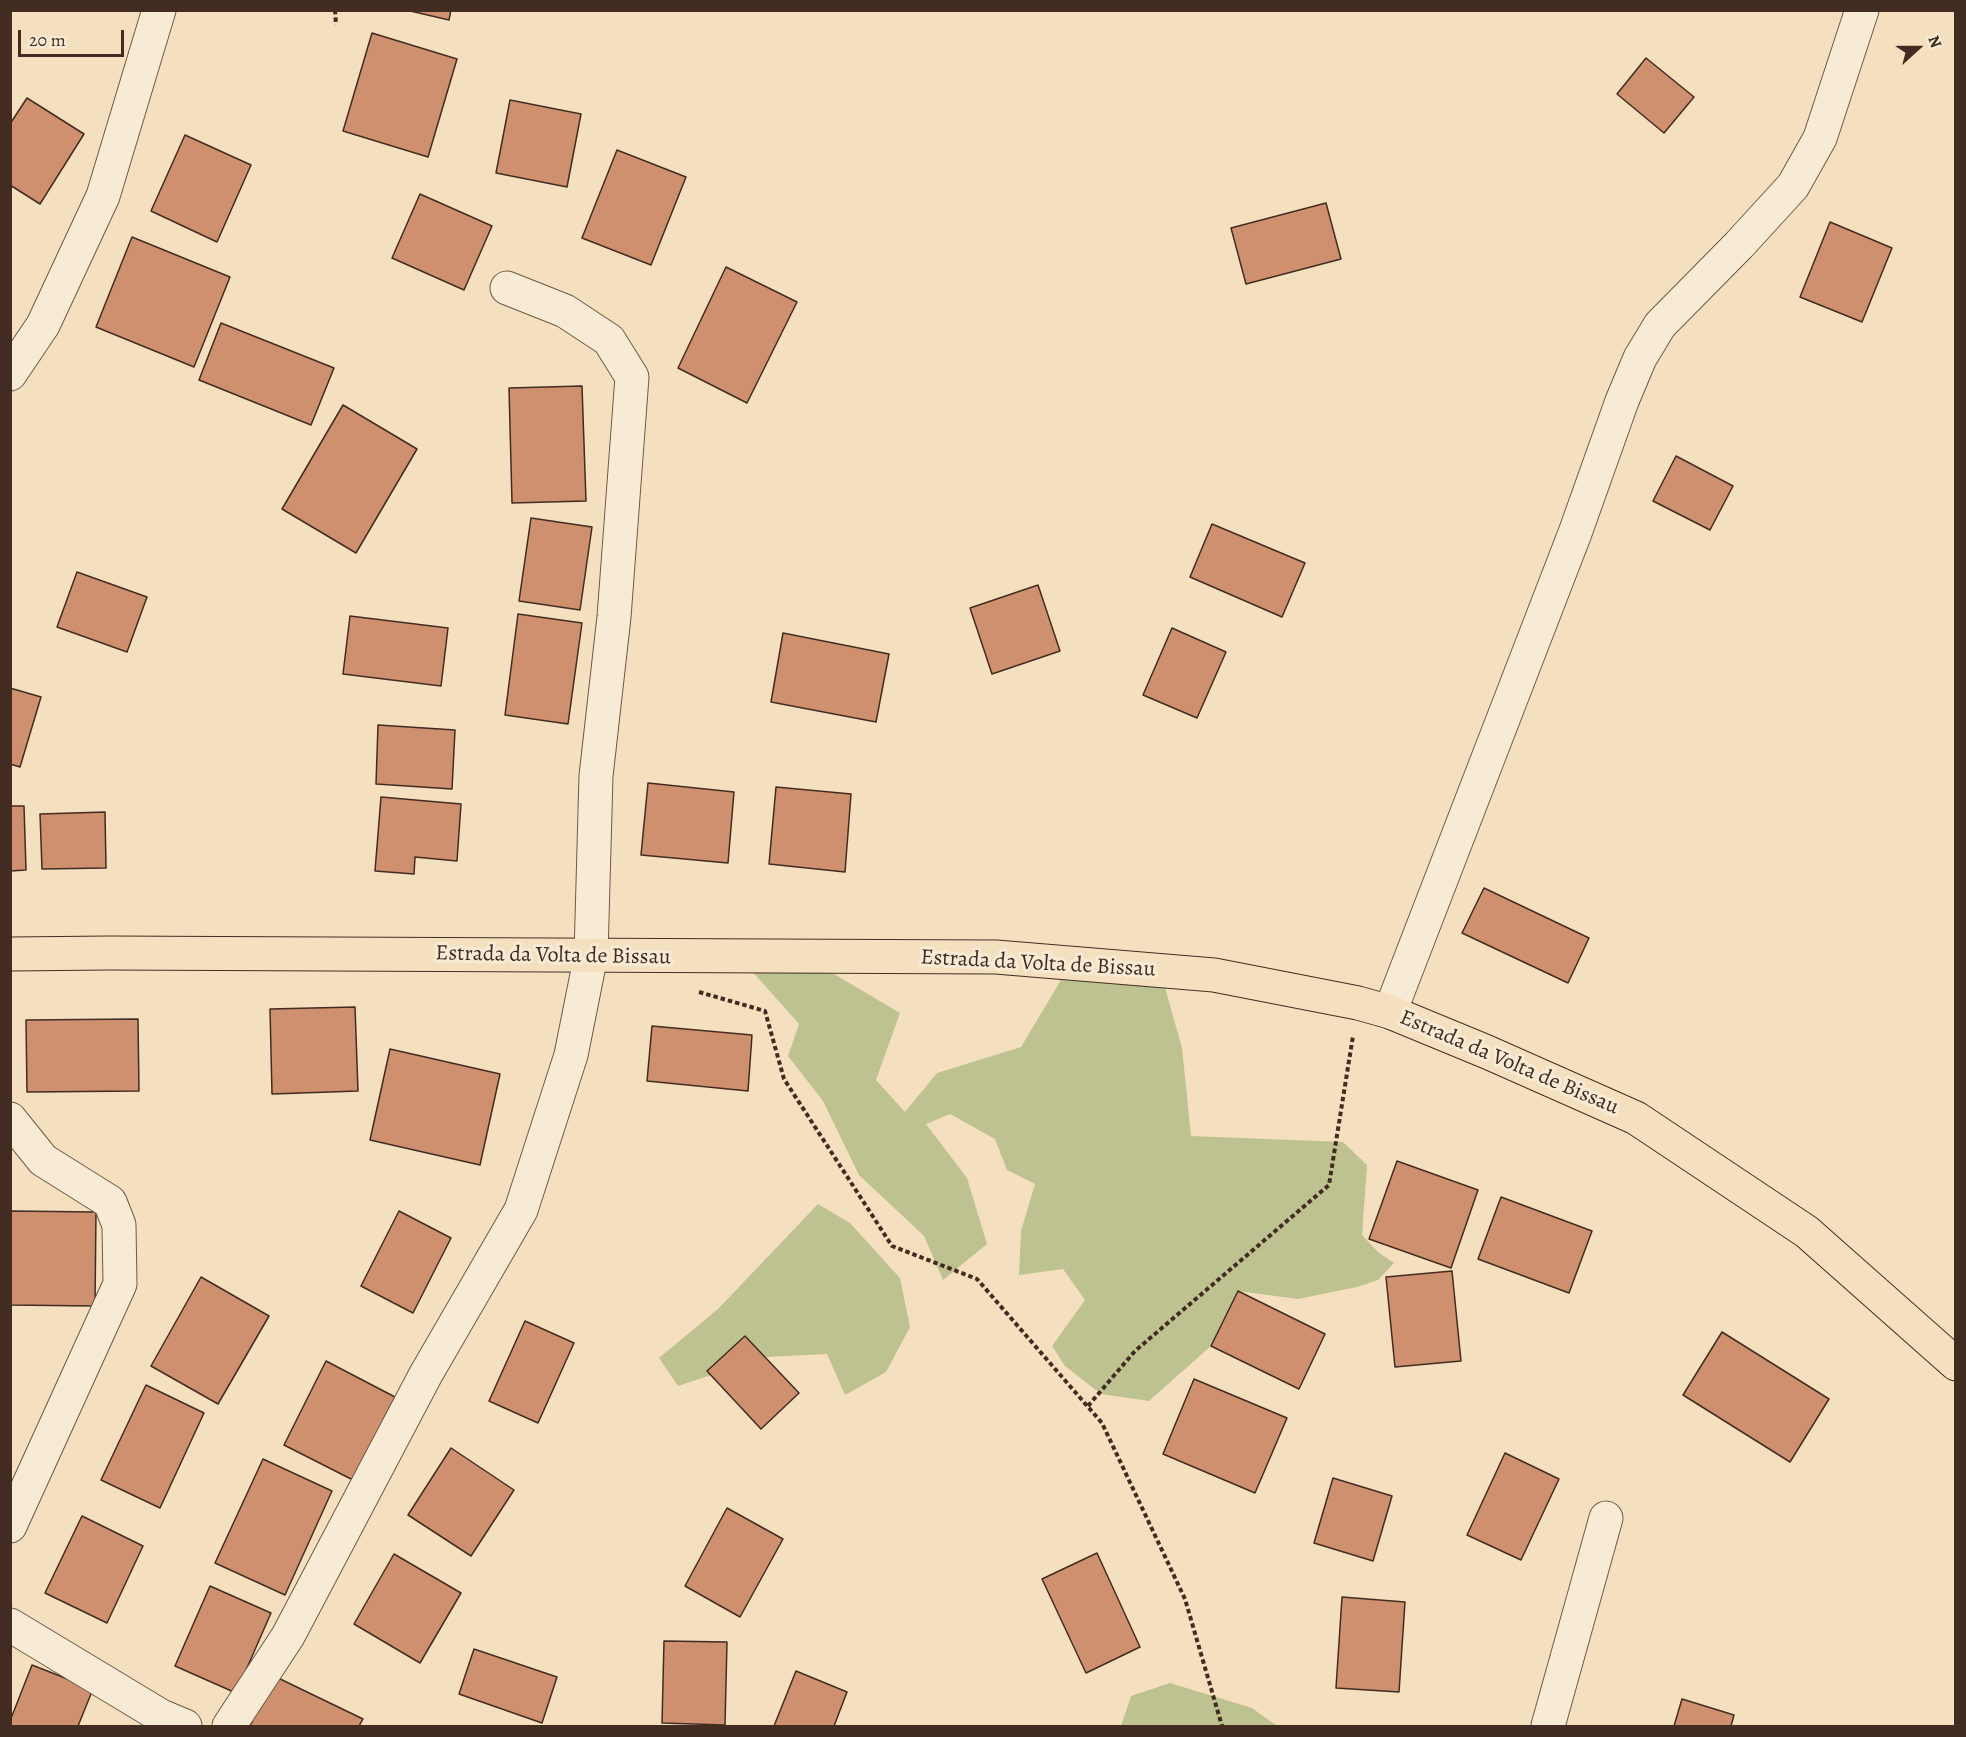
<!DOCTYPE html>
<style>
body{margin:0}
#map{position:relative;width:1966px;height:1737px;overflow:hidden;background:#f4e0be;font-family:Alegreya,serif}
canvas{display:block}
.frame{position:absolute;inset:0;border:12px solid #422c22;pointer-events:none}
.north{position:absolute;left:1888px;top:18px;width:60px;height:60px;-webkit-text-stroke:4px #f8ebd5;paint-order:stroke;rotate:69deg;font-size:16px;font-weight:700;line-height:24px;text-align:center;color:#422c22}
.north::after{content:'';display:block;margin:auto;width:21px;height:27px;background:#422c22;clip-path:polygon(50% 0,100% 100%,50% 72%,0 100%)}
.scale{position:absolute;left:18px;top:30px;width:106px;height:27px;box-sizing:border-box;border:3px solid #422c22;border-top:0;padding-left:8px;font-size:18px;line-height:21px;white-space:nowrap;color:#422c22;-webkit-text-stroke:4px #f8ebd5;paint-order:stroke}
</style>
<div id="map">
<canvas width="1966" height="1737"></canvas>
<div class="frame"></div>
<div class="north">N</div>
<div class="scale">20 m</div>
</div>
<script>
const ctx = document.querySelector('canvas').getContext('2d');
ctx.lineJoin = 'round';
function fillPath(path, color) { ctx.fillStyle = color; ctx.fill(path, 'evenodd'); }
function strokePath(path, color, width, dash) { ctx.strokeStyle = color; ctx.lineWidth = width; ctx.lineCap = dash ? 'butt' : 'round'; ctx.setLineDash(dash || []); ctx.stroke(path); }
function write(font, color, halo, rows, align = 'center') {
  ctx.font = font + ' Alegreya,serif'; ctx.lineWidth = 6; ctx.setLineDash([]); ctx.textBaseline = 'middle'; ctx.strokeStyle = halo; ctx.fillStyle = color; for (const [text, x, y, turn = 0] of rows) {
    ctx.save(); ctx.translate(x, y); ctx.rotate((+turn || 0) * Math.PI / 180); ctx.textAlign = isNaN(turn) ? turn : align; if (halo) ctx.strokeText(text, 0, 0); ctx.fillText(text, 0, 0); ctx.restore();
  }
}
fillPath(new Path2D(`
 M817,964l83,49 -24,67 29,32 32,-39 84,-26 40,-67 103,4 18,64 9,88 152,6 24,23 -5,70 16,17 16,11 -16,17 -21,7 -59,12 -60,-8 -27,55 -62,55 -48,-7 -36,-28 -13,-20 33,-46 -22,-31 -44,6 2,-44 14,-47 -28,-14 -12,-31 -45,-25 -24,10 41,54 20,66 -44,36 -19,-44 -65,-61 -36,-74 -35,-45 11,-32 -48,-54z
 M818,1204l32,19 50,55 10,49 -24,45 -41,23 -18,-41 -61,3 -88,29 -19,-28 60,-50z
 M1170,1683l82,25 25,18h-156l10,-30z`), '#bec290');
const building = new Path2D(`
 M406,10h45l-2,10z
 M372,33l85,26 -29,98 -85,-26z
 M1646,58l48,39 -30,36 -47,-39z
 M27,98l57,36 -44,70 -30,-19v-61z
 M510,100l71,14 -14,73 -71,-14z
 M185,135l66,30 -34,77 -66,-31z
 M617,150l69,27 -35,88 -69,-27z
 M420,194l72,32 -28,64 -72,-32z
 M1326,203l15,56 -95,25 -15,-56z
 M1830,222l62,26 -30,74 -62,-25z
 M132,237l98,40 -36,90 -98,-40z
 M726,267l71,35 -50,101 -69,-35z
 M221,323l113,45 -23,57 -112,-45z
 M582,386l4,115 -74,2 -3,-115z
 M343,405l74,44 -61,104 -74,-44z
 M1676,456l57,30 -23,44 -57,-29z
 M531,518l61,9 -12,83 -61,-9z
 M1212,524l93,39 -23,54 -92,-40z
 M77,572l70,25 -20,55 -70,-25z
 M1038,585l22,66 -68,23 -22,-66z
 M518,614l64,9 -14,101 -63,-9z
 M350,616l98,12 -7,58 -98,-12z
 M1172,628l54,24 -29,66 -54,-23z
 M783,633l106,21 -13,68 -105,-20z
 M10,688l31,9 -21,70 -10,-3z
 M378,725l77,5 -3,59 -76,-5z
 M648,783l86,9 -6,71 -87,-8z
 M776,787l75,7 -6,78 -76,-8z
 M381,797l80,7 -4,57 -42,-4 -1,17 -39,-3z
 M10,806h14l2,64 -16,1z
 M105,812l1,56 -64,1 -2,-55z
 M1484,888l105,50 -21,45 -106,-50z
 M355,1007l3,84 -86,3 -2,-85z
 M138,1019l1,72 -112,1 -1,-72z
 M652,1026l100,9 -4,56 -101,-10z
 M390,1049l110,25 -20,91 -110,-25z
 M1397,1161l81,29 -27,78 -82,-29z
 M1501,1197l91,34 -23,62 -91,-34z
 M10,1211l86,1 -1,94 -85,-1z
 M399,1211l52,27 -38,75 -52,-27z
 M1452,1271l9,90 -66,6 -9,-90z
 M201,1277l68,39 -51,88 -67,-38z
 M1238,1291l87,43 -26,55 -88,-43z
 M525,1321l49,22 -36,80 -49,-22z
 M1722,1332l107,67 -39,63 -107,-67z
 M745,1336l54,57 -38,36 -54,-58z
 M326,1361l69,36 -42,83 -69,-35z
 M1194,1379l93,39 -32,75 -92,-39z
 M146,1385l58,28 -44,95 -59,-28z
 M451,1448l63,42 -43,66 -63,-41z
 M1505,1453l54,26 -38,81 -54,-25z
 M263,1459l69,32 -47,104 -70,-32z
 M1333,1478l59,18 -19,65 -59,-18z
 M727,1508l56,31 -43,78 -55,-31z
 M82,1516l61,30 -36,77 -62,-30z
 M1097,1553l43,94 -54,26 -44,-94z
 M394,1554l67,39 -41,70 -66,-39z
 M210,1586l61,27 -35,80 -61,-27z
 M1342,1597l63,5 -6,90 -63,-4z
 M664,1641l63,1 -2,83 -63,-2z
 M474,1649l83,28 -15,46 -83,-29z
 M32,1665l61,24 -15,37h-68v-5z
 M796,1671l51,21 -13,34h-60z
 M274,1676l89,43 -4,7h-109z
 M1682,1699l52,16 -3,11h-57z`);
fillPath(building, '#cf906f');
strokePath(building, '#422c22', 1.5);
const minor = new Path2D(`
 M10,374l33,-49 60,-129 56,-186
 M1390,1012l185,-479 47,-132 18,-43 20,-33 79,-80 54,-59 27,-48 42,-128
 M10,1119l33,41 67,42 9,23 1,59 -110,242
 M10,1625l151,91 24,10
 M229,1726l59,-90 138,-262 95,-164 50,-155 20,-100 5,-179 18,-159 18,-240 -23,-37 -44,-29 -58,-23
 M1548,1726l58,-208`);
const major = new Path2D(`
 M10,954l99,-1 887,4 218,18 144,28 32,9 97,40 149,66 171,114 149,132`);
strokePath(minor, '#6e5949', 35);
strokePath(major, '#422c22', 35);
strokePath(new Path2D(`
 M335,10l1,15
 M699,992l66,19 19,68 108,167 85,33 125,144 83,176 37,127
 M1088,1406l47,-55 194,-166 24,-149`), '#422c22', 4, [4.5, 3]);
strokePath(minor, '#f8ebd5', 33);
strokePath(major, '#f4e0be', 33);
write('22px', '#422c22', '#f8ebd5', [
 ["Estrada da Volta de Bissau",553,956,1],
 ["Estrada da Volta de Bissau",1038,964,3],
 ["Estrada da Volta de Bissau",1509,1063,23]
]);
</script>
